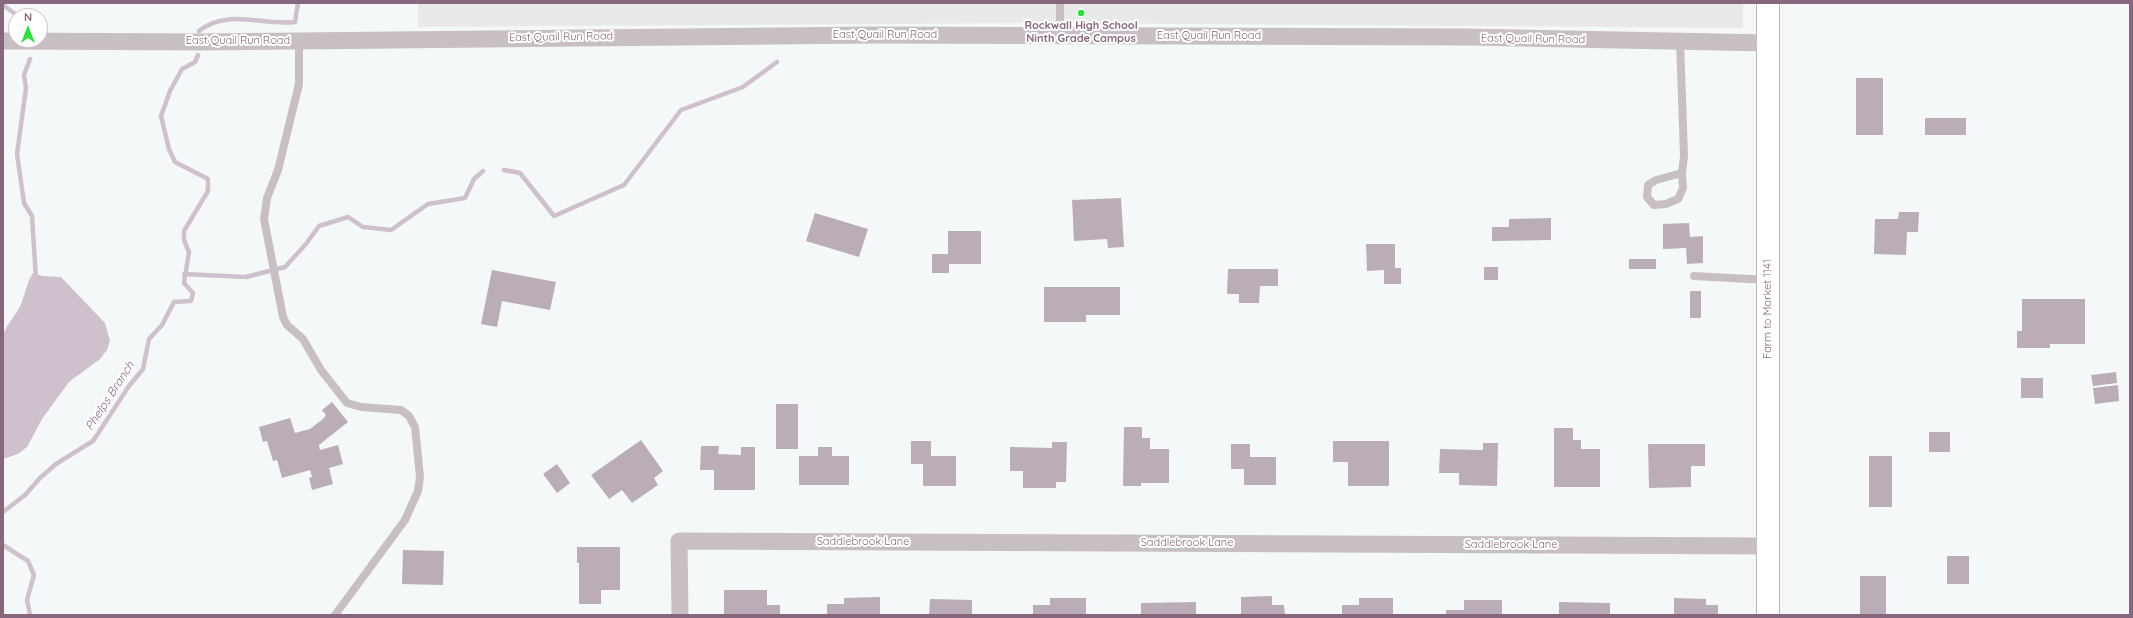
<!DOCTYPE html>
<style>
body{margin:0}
#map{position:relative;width:2133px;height:618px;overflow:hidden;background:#f5f8f8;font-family:Quicksand,sans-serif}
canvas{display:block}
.frame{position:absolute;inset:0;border:4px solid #86677d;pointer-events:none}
.north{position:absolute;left:8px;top:8px;width:40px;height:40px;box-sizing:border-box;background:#fff;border:1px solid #cfc2cb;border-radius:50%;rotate:0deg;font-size:11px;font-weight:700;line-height:16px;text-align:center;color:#86677d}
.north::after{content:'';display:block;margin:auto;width:14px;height:18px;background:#2be23b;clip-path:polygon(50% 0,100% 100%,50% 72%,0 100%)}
</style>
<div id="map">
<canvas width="2133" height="618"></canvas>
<div class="frame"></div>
<div class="north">N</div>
</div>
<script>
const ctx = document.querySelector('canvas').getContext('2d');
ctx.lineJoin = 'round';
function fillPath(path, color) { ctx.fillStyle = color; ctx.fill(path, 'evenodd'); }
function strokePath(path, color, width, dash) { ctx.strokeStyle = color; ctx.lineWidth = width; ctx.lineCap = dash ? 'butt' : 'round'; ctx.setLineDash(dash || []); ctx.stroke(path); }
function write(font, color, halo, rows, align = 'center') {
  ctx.font = font + ' Quicksand,sans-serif'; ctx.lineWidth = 4; ctx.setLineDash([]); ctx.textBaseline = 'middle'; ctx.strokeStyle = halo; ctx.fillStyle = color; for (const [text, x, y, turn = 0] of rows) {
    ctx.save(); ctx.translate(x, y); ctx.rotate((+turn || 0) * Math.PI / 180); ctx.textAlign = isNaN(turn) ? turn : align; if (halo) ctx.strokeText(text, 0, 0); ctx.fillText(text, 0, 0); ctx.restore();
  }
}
fillPath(new Path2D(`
 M418,3h1325v25l-696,-5 -629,4z`), '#e9e9ea');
fillPath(new Path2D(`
 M33,273l10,3 18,1 44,46 5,18 -3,9 -7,9 -31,23 -27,37 -15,28 -9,7 -15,5v-124c4,-10 9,-16 15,-25 7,-11 7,-25 15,-37z`), '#cec0cd');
strokePath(new Path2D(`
 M3,5l15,11
 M199,31c28,-23 64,-5 96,-9l3,-19
 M30,59l-6,16 2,13 -9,66 7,49 8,13 4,63
 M504,170l16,3 34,43 70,-31 57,-75 62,-23 34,-25
 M184,274l62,3 39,-10 21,-23 13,-18 29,-9 15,10 28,3 37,-26 37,-6 9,-19 9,-8
 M3,512l22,-17 15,-17 16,-14 37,-23 36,-55 14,-17 6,-30 13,-14 12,-23 17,-1 2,-8 -9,-10 5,-31 -5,-12v-9l24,-40v-12l-33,-17 -6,-13 -8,-33 9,-25 12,-22 13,-7 3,-7
 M3,545l25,16 6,14 -7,25 3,15`), '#cec0cd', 4.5);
fillPath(new Path2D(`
 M1856,78h27v57h-27z
 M1925,118h41v17h-41z
 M1121,198l3,49 -16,1 -1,-9 -33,2 -2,-41z
 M1899,212h20l-1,20h-11l-1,23 -32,-1 1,-35h23z
 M815,213l53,16 -9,28 -53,-16z
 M1551,218v22l-59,1v-14h17v-8z
 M1689,223l1,14 13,-1v27l-16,1 -1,-16 -23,1v-25z
 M948,231h33v33h-32v9h-17v-19h16z
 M1366,244h29v24h6v16h-17v-14l-17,1z
 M1629,259h27v10h-27z
 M1484,267h14v13h-14z
 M1228,269h50v17h-18l-1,17h-20v-9h-12z
 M492,270l64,12 -6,28 -48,-9 -5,26 -16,-3z
 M1044,287h76v28h-34v7h-42z
 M1690,291h11v27h-11z
 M2022,299h63v45h-35v4h-33v-17h5z
 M2116,372l1,11 -24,3 -2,-11z
 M2021,378h22v20h-22z
 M2118,385l1,16 -24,3 -2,-16z
 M332,402l16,20 -29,23 1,5 18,-5 5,19 -14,4 4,16 -21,6 -3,-12 3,-1 -2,-7 -28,8 -5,-18 -4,1 -6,-20 -4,1 -4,-15 31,-9 5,15 15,-4 13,-10 3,-4 -4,-5z
 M776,404h22v45h-22z
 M1124,427h18v11h8v11h19v34h-28v3h-18z
 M1554,428h19v12h8v9h19v38h-46z
 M1929,432h21v20h-21z
 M641,440l22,31 -9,7 4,7 -26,18 -10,-13 -13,9 -18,-24z
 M911,441h20v15h25v30h-33v-22h-12z
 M1333,441h56v45h-41v-24h-15z
 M1052,442h15l-1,40h-10v6h-33v-17h-13v-24l42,1z
 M1483,443h15l-1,43 -38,-1v-12h-20l1,-24 43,1z
 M1231,444h19v13h26v28h-32v-16h-13z
 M1648,444h57v22h-14v21l-42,1z
 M701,446h18l-1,8 23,1v-8h14v43h-41v-20h-14z
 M818,447h14v9h17v29h-50v-29h19z
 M1869,456h23v51h-23z
 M557,464l13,19 -13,10 -14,-19z
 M577,547h43v43h-19v14h-22v-41h-2z
 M403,550l41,1 -1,34 -41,-1z
 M1947,556h22v28h-22z
 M1860,576h26v39h-26z
 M724,590h43v15h13v10h-56z
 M1272,596v9h12l1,10h-44v-18z
 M880,597v18h-53v-11h17v-6z
 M1050,598h36v17h-53v-10h17z
 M1359,598h34v17h-51v-10h17z
 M1674,598l32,1v6h12v10h-44z
 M930,599l42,1v15h-43z
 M1464,600h38v15h-56v-5h18z
 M1196,602v13h-55v-12z
 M1559,602l51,1v12h-51z`), '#baadb7');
const secondary = new Path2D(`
 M1768,615v-612`);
strokePath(secondary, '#beb4bb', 24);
strokePath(new Path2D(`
 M1060,36v-33
 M299,41v43l-21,86 -11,28 -3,21 19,98 4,8 16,14 18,31 26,33 14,4 40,3 8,6 6,11 5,50 -2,14 -13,29 -70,95
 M1680,41l4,115 -2,17 -26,7 -8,5 -1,12 7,8 12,-1 12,-5 5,-11 -1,-15
 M1694,276l73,4`), '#c8bfc5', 8);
strokePath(new Path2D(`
 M3,41l198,1 670,-7 597,2 300,6
 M680,615l-1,-74 1089,5`), '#c8bfc5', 17);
strokePath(secondary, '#fff', 22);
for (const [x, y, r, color] of [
 [1081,13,4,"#2be23b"]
]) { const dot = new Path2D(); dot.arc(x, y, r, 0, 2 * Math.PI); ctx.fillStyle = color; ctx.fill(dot); strokePath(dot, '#fff', 1.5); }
write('bold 11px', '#86677d', '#fff', [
 ["Rockwall High School",1081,26],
 ["Ninth Grade Campus",1081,39]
]);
write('11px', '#86677d', '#fff', [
 ["East Quail Run Road",885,35],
 ["East Quail Run Road",1209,36],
 ["East Quail Run Road",561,37,-1],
 ["East Quail Run Road",1533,39,1],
 ["East Quail Run Road",238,41],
 ["Farm to Market 1141",1768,309,-90],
 ["Saddlebrook Lane",863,542],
 ["Saddlebrook Lane",1187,543],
 ["Saddlebrook Lane",1511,545]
]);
write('italic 12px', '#896985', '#fff', [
 ["Phelps Branch",110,396,-57]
]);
</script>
